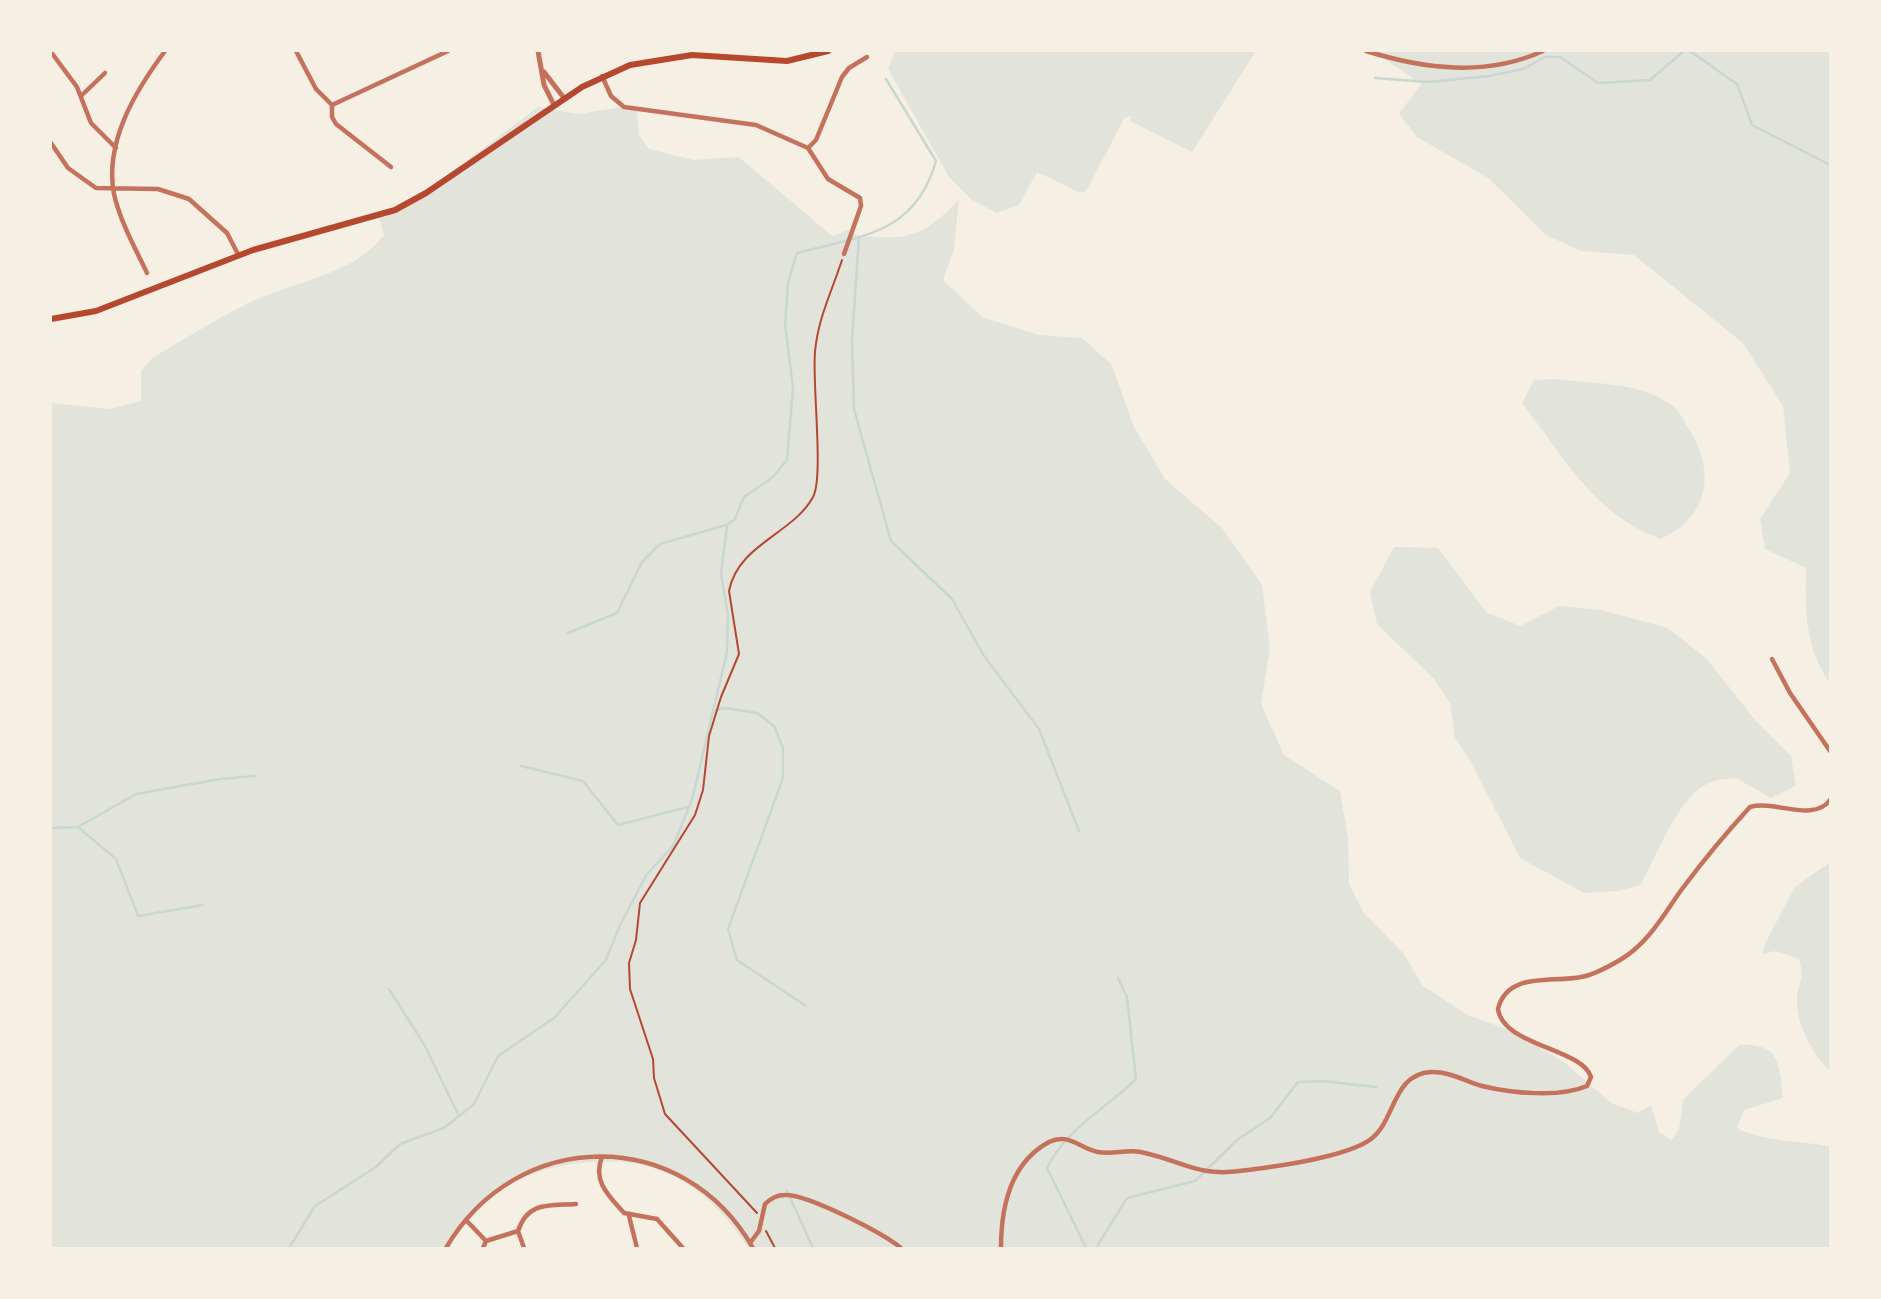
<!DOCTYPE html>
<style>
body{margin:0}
#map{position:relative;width:1881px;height:1299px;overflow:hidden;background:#f6efe4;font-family:Rubik,sans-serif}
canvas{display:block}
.frame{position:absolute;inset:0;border:52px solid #f6efe4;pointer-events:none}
</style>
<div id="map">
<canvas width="1881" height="1299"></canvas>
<div class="frame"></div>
</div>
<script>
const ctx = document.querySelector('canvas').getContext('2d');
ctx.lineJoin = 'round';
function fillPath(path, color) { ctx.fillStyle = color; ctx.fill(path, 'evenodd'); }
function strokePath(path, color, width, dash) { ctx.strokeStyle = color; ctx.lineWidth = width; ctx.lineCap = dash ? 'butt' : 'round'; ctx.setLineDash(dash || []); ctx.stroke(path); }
fillPath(new Path2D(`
 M895,51h361l-64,101 -62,-31 2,-5 -7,1 -39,74 -6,2 -43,-21 -18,33 -22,8 -25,-13 -23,-23 -61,-108z
 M1339,51h491v632c-25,-34 -25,-74 -24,-115l-41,-19 -5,-30 30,-46 -7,-67 -40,-63 -109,-88 -53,-4 -35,-16 -58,-57 -71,-41 -18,-23 22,-30 -47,-32z
 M629,106l8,3 2,26 10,14 44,11 46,-3 93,79 16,-6c11,8 18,6 31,7 37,3 56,-12 80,-38l-5,50 -11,31 39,37 57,18 43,3 30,27 21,60 32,54 58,50 39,56 8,63 -9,56 23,51 56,36 8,47 1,46 15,29 39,40 20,33 45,29 49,18 48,30 46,40 27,10 13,-8 8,27 12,8 8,-11 4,-29 56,-55c41,-2 40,18 44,53l-39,12 -7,18c27,14 62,13 93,18v102h-1082c-39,-59 -85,-92 -158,-86 -24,2 -50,7 -72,18 -30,15 -54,43 -75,68h-392v-845l58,6 32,-8v-30l11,-13c33,-19 65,-40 99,-56 45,-22 101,-26 133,-67l-6,-22 24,-9 28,-16 108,-81 40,7z
 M1558,379c38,6 82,2 115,27 6,4 11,15 15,22 28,43 22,88 -27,111 -67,-24 -97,-82 -139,-136l12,-23z
 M1394,547l44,1 48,64 34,14 39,-20 42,4 67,18 39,31 48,61 36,36 5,30 -25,12 -35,-20c-8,1 -19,1 -27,5 -32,14 -51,72 -69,102l-22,6 -34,2 -64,-35 -50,-98 -15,-22 -5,-35 -16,-24 -57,-55 -7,-32z
 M1830,862v209c-16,-16 -33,-44 -33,-68 -1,-19 9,-20 2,-44l-23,-8 -13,3 2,-10 29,-56z`), '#e2e4dc');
strokePath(new Path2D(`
 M1690,51l47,33 15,41 78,40
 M1375,78l53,4 61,-6 34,-7 22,-12h15l38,26 52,-3 34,-29
 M859,237l-7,103 2,69 37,132 61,58 32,57 55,73 40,102
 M568,633l49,-20 25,-51 18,-18 66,-19
 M716,710l9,-2 32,5 17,13 9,22v30l-55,151 9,31 69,46
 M521,766l62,15 35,44 70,-18
 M78,827l38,32 22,57 65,-11
 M51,828l27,-1 58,-33 84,-15 35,-3
 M389,989l36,57 33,68
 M787,1191l26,57
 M289,1248l26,-42 61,-39 24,-23 44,-16 30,-24 24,-48 56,-38 52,-58 14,-35 27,-51 26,-28 19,-46 35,-148 1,-37 -7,-41 6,-49 8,-6 9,-22 29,-20 14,-17 6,-72 -8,-64 3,-41 9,-30c63,-17 118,-18 139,-92l-50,-82
 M1086,1248l-39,-80c20,-41 58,-58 89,-89l-9,-82 -9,-19
 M1096,1248l31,-50 68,-17 42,-41 33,-22 28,-36 24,-1 54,6`), '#c9d6d2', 2.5);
strokePath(new Path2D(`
 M757,1213l-92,-99 -11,-36 -1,-19 -23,-70 -1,-26 7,-23 4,-37 55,-88 8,-25 6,-54 12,-39 18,-43 -10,-63c9,-47 64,-57 84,-94 11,-20 -1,-114 2,-145 3,-34 17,-61 27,-92
 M766,1231l9,17`), '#b5482f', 2);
strokePath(new Path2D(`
 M296,51l20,38 16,16
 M1366,51c58,18 120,26 177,0
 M51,52l26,35 14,36 25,25
 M602,76l9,20 13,11 132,18 52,23
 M81,96l24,-23
 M332,105l116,-54
 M332,105v12l4,7 55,43
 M51,143l17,25 28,20 62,1 31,10 38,34 12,23
 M808,148l20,31 32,19 1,8 -17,48
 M808,148l8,-8 26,-63 7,-9 18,-11
 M147,273c-12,-25 -27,-52 -33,-79 -10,-52 22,-104 51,-143
 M1772,659l18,34 40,58
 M602,1157c-10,24 7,39 22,56l33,6 26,29
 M629,1216l8,32
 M466,1220l20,21
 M518,1231c10,-30 31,-25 58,-27
 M750,1243l9,-12 6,-27c5,-5 12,-9 20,-9 22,-1 98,38 116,53
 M446,1248c71,-121 237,-123 307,0
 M483,1248l3,-7 32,-10 6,17
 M1001,1248c0,-39 9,-85 48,-106 20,-10 31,7 49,10 14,3 28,-3 43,0 46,10 55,26 107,18 31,-4 99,-13 123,-31 25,-19 21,-65 60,-67 17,-1 34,9 51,14 29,7 77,12 105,0l4,-9c-9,-29 -88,-31 -93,-68 9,-38 55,-26 83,-32 13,-2 27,-10 39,-17 28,-16 44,-46 62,-71 21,-28 44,-56 68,-82 26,-7 63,16 80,-7`), '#c5725c', 4.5);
strokePath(new Path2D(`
 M538,51l6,34 10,20
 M544,72l20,26`), '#c5725c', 5);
strokePath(new Path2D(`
 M51,319l45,-8 157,-61 142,-40 31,-17 156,-106 48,-22 62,-10 95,6 41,-10`), '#b5482f', 6);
</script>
